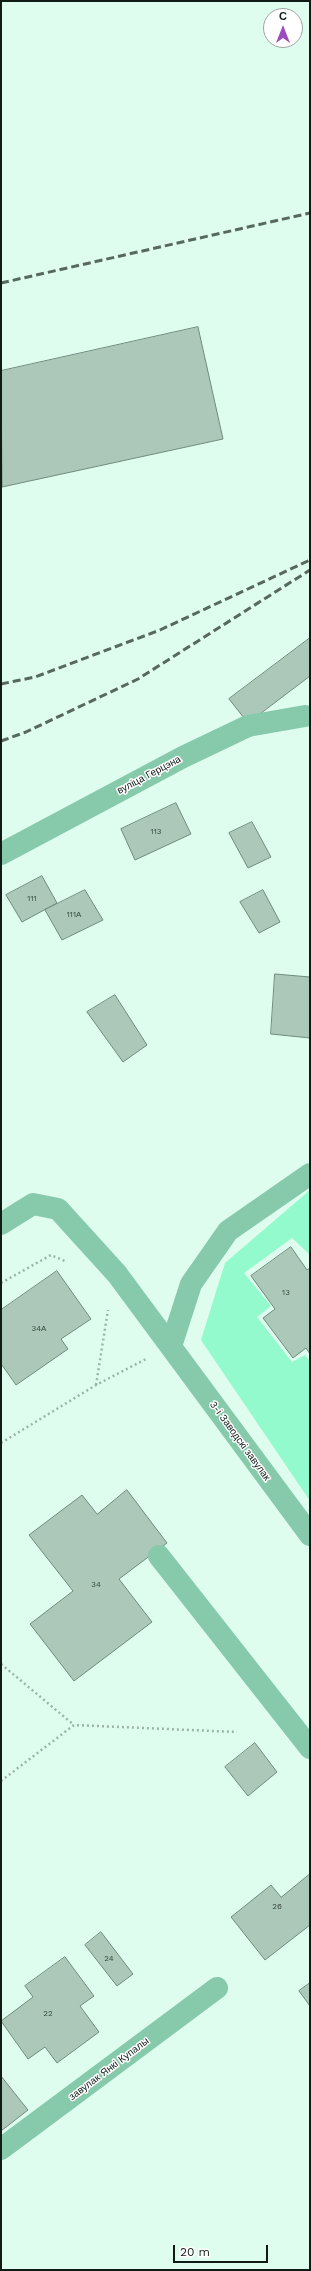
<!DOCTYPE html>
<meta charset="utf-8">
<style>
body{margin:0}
#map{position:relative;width:311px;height:2271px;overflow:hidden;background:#dffdee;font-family:"Work Sans",sans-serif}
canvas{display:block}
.frame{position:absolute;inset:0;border:2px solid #101b16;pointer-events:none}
.north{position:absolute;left:263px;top:8px;width:40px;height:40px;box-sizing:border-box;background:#fff;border:1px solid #9fa4a2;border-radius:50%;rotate:0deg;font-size:11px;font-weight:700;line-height:16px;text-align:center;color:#101b16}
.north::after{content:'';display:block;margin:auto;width:14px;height:18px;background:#9b4cbd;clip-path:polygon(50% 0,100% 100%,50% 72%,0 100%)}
.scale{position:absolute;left:173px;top:2245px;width:95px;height:18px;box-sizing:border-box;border:2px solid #101b16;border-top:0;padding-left:5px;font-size:12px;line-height:14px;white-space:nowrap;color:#101b16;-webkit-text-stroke:3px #fff;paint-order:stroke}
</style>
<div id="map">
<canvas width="311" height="2271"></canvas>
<div class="frame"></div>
<div class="north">С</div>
<div class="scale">20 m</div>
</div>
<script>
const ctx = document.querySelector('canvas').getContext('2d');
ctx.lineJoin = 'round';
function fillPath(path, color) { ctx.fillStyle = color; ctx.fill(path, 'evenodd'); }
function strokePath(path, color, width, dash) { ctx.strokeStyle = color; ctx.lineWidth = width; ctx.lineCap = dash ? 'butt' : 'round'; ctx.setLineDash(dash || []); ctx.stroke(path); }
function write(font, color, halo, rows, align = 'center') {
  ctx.font = font + ' "Work Sans",sans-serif'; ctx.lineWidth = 3; ctx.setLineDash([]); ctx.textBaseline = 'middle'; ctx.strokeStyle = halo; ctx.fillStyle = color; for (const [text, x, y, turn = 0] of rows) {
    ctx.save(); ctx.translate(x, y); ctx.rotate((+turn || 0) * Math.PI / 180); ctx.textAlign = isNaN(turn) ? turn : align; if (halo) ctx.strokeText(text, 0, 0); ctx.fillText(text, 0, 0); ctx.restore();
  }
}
fillPath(new Path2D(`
 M310,1190v63l-1,1 -17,-16 -48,35 27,33 -14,11 35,45 13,-7 5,6v140l-109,-161 24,-77z`), '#92facc');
const building = new Path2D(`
 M198,327l25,112 -221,48 -1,-116z
 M310,638v38l-62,47 -19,-24z
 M176,803l15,31 -56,26 -14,-31z
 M252,822l19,35 -23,11 -19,-35z
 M42,876l15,27 -35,19 -16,-27z
 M85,890l18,30 -41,20 -17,-30z
 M263,890l17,32 -21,11 -19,-31z
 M275,974l35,3v61l-39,-4z
 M115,995l32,50 -24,17 -36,-50z
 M291,1247l16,23 3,-2v86l-4,-6 -13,10 -30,-40 12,-9 -24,-33z
 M57,1271l34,48 -30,20 7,10 -52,36 -14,-20 -1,1v-56z
 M127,1490l40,53 -48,36 33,43 -78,59 -44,-57 43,-33 -44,-56 53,-40 15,19z
 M255,1743l22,29 -29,24 -23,-29z
 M310,1874v51l-45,35 -34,-43 40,-32 10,12z
 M101,1932l32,42 -16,12 -32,-41z
 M65,1957l29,39 -14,10 19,26 -42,31 -12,-16 -17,12 -27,-38 32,-24 -8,-11z
 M310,1983v23l-11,-15z
 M1,2076l27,34 -27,21z`);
fillPath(building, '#abc8b9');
strokePath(building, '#708b7e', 1);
strokePath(new Path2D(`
 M1,1283l50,-28 16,7
 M96,1385l12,-75
 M1,1443l95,-58 50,-26
 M1,1664l73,61
 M1,1781l73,-56 163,7`), '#9cb4a8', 2.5, [2, 3]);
strokePath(new Path2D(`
 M1,854l182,-97 65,-31 57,-10
 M1,1224l32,-20 25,5 59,65 193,261
 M171,1346l20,-62 37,-53 82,-57
 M159,1556l151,192
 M1,2149l216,-161`), '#86c9ab', 22);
strokePath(new Path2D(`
 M1,283l309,-70
 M1,684l34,-7 125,-47 150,-70
 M1,741l25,-9 112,-53 172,-109`), '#56685f', 3, [8, 4]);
write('8px', '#37463f', null, [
 ["113",156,832],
 ["111",32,899],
 ["111А",74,915],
 ["13",286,1293],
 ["34А",39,1329],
 ["34",96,1585],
 ["26",277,1907],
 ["24",109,1959],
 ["22",48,2014]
]);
write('10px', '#101b16', '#fff', [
 ["вуліца Герцэна",149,775,-28],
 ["3-і Заводскі завулак",240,1441,54],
 ["завулак Янкі Купалы",109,2069,-37]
]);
</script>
